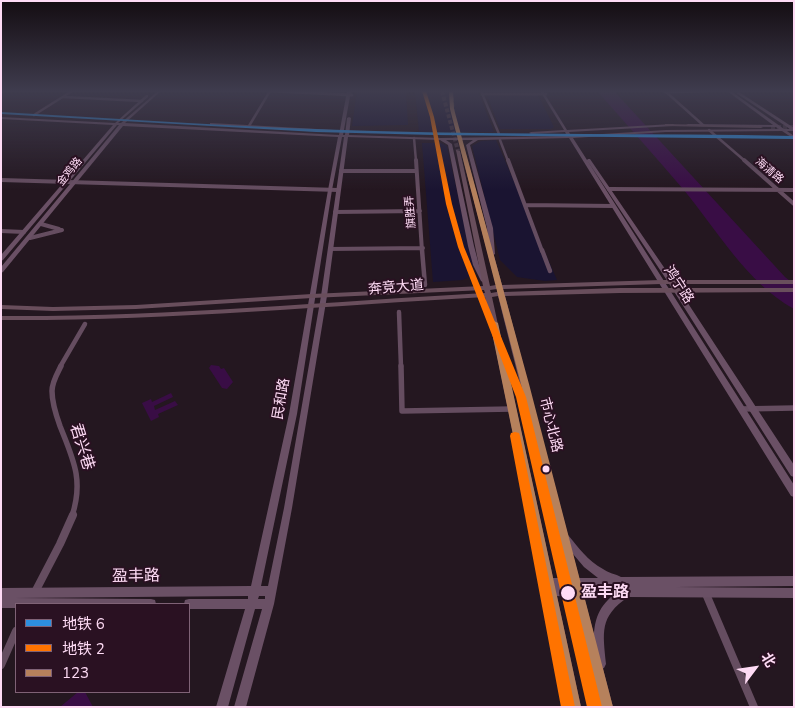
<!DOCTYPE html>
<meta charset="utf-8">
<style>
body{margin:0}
#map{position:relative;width:795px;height:708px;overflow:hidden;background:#241720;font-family:"Nunito Sans","Noto Sans SC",sans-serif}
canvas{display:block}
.frame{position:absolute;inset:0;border:2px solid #fedbf5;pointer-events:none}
.legend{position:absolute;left:15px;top:603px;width:175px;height:90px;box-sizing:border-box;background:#2a1122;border:1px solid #7f6276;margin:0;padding:6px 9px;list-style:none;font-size:15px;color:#fedbf5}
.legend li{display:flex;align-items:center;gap:10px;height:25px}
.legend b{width:25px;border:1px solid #7f6276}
.north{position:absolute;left:730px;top:643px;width:50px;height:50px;-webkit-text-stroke:4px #2a1122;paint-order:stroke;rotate:59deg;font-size:14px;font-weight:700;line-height:20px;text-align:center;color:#fedbf5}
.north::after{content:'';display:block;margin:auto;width:18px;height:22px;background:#fedbf5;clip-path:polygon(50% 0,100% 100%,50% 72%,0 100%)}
</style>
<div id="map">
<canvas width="795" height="708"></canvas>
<div class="frame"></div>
<ul class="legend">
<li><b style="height:6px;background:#2d8fdf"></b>地铁 6</li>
<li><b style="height:6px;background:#ff7300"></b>地铁 2</li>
<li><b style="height:6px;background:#b6815c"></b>123</li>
</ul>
<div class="north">北</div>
</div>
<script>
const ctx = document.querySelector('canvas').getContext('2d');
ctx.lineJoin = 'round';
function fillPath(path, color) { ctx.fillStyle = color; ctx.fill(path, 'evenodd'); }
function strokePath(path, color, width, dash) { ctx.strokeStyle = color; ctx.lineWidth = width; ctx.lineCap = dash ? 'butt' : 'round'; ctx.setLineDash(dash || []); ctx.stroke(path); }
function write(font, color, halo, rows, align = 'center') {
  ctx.font = font + ' "Nunito Sans","Noto Sans SC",sans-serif'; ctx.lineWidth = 4; ctx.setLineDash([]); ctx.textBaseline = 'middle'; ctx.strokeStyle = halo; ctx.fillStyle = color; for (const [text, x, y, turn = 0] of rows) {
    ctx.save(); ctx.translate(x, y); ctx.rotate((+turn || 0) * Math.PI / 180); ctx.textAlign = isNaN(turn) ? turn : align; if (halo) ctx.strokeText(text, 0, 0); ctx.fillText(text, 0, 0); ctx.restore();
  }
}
fillPath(new Path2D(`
 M357,91h49l2,34 -56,1z
 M415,91h63l16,41h-75z
 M538,95l16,32 -3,2h-51l-13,-33z
 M496,140l61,140 -12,1 -28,-4 -17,-17 -28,-114 9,-5z
 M422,143h19l6,3 26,117 -3,13 -7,4 -30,2z`), '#1a1431');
fillPath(new Path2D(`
 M597,91h17l171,186 9,7v25c-48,-27 -77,-79 -111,-120 -28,-33 -57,-65 -86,-98z
 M211,365l8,1 2,3 3,-1 9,14 -6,7 -5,-1 -13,-20z
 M171,393l2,4 -19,9 1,4 20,-9 3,4 -20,9 1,3 -8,4 -9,-18 9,-4 1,3z
 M78,692h7l8,15h-33z`), '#390d45');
strokePath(new Path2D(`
 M442,91l16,60
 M451,91l2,21
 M771,127h23`), '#453440', 4, [4, 2]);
strokePath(new Path2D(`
 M481,91l18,43
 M665,91l38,34
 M64,97l78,4
 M34,115l38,-24
 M249,126l21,-35
 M709,130l36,31
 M414,138l2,23
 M500,140l8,21`), '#654d60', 2.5);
strokePath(new Path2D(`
 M416,160l6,91
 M508,160l34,91
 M744,160l50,44
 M341,171h75
 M1,180l337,10
 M609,189l185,1
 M525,205l88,1
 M335,212l85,-1
 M41,224l18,5
 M1,231l23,1
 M30,238l32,-8
 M330,249l93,-1`), '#654d60', 4);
strokePath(new Path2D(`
 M422,250l3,35
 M542,250l8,21
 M399,312l2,55
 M60,367l25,-43`), '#654d60', 4.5);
strokePath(new Path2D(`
 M61,366c-4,8 -9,16 -9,25 0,12 4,24 8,35 13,33 24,54 12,90
 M401,366l1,45 110,-2
 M741,409l53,-1`), '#654d60', 5.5);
strokePath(new Path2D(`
 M35,592l25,-48 13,-29
 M706,594l48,113
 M1,665l15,-34`), '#654d60', 8);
strokePath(new Path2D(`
 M273,91l79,4
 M665,92l39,-1
 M482,94h64`), '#654d60', 3);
fillPath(new Path2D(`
 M158,91h3l-36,32 214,12 8,-44h4l-8,44h2l2,-17 2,-1 2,1 -2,17 92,3 126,-2 -2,-4 -34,2 -2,-1 2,-1 33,-2 -24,-39h3l24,39 106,-6 2,1 -2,1 -104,6 2,4 95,-6 113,-1 -3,-2 -89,-1 -1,-1 2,-1 85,1 -46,-34h4l53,38h6l-54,-36 3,-1 55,36v3h-7l7,5v3l-12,-8 -116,1 -93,6 221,347v12l-3,-1 -222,-358 -91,2 -8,5 23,83 2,26 -3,2 -3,-2 -2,-26 -21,-83 7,-5h-27l6,4 22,102 5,19 8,16 -3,2 -3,-2 -8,-16 -5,-19 -20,-101 -8,-5 -92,-3 -21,159 -35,212 -18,96 -28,103h-12l28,-98h-7l-27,98h-12l29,-98h-56v-5h-5l1,-4 4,-1h59v-3l-232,2 135,1 4,1 1,4h-140v4h-15v-20l250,-2 38,-172 39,-224 10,-53 -215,-11 -120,146 -2,1v-6l118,-142h-2l-114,135 -2,1v-6l112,-130 -112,-6v-2l114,6 31,-28h2v2l-30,26h3zM342,137h2l-23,159 -37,212 -16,78h-7l36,-172 35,-224zM259,596h6v3h-7z
 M211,123l124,7 2,1 -2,1 -125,-7v-2z
 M588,159h2l84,123 120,183v12l-3,-1 -123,-194 -81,-122z
 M565,533l3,2c10,12 20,26 35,34 5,4 13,5 18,8l173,-1v10l-118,1 118,1v10l-166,-1c-29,20 -25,35 -22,67l-2,4 -4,2 -4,-2c-3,-6 -2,-13 -2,-20 -1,-20 1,-37 17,-51l-61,-1 -4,-1 -1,-4 2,-4h-2l-1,-4 1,-4 4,-1h49l-14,-11 -22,-26 -2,-3 2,-3z`), '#6a5065');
fillPath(new Path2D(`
 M1,91h5l-5,3z
 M665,124l96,2 2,1 -2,1 -95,-2h-1z
 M456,150l4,1 30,135 6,-1 -35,-134 2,-1 2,1 37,134 159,-5h133v4h-133l-158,5 1,3 116,-4h174v4l-174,1 -115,3 108,411h-12l-103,-411 -6,1 89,410h-12l-84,-410c-161,9 -322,24 -484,23v-4c162,1 322,-14 484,-23l-1,-3 -172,8 -176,11 -83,2 -52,-2v-4l52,2 83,-2 176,-11 171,-8zM497,289v3l-6,1 -1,-3z`), '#694e5c');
fillPath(new Path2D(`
 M449,91h4l1,18 75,275 84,323h-12l-80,-323 -71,-275z
 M492,321h2l4,2 83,384h-12l-79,-384z`), '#b6815c');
fillPath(new Path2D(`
 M1,112c125,7 249,16 374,19 140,4 279,2 419,5v3l-359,-4 -119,-3 -315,-18z`), '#2d8fdf');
fillPath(new Path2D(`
 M422,91h4l8,26 18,87 12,43 62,150 76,310h-15l-71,-310 -58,-150 -12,-43 -16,-87z
 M515,432l4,1 1,3 55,271h-14l-51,-271 1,-3z`), '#ff7300');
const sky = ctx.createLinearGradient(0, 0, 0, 190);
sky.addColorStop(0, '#140d12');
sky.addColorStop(0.48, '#3f3c4e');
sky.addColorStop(1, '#3f3c4e00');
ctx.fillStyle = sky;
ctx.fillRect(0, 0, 795, 190);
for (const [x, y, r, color] of [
 [546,469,4.5,"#fedbf5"],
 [568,593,8,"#fedbf5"]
]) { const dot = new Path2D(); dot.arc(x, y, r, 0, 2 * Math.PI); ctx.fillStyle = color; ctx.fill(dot); strokePath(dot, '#2a1122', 2); }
write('11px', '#fedbf5', '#2a1122', [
 ["海清路",769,171,41],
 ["金鸡路",70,172,-51],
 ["旗胜弄",411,212,-95]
]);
write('14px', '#fedbf5', '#2a1122', [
 ["鸿宁路",678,285,57],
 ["奔竞大道",396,288,-5],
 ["民和路",282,399,-80],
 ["市心北路",550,425,76]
]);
write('16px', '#fedbf5', '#2a1122', [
 ["君兴巷",81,447,73],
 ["盈丰路",136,577,-1]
]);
write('bold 16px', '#fedbf5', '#2a1122', [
 ["盈丰路",581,593]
], 'left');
</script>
